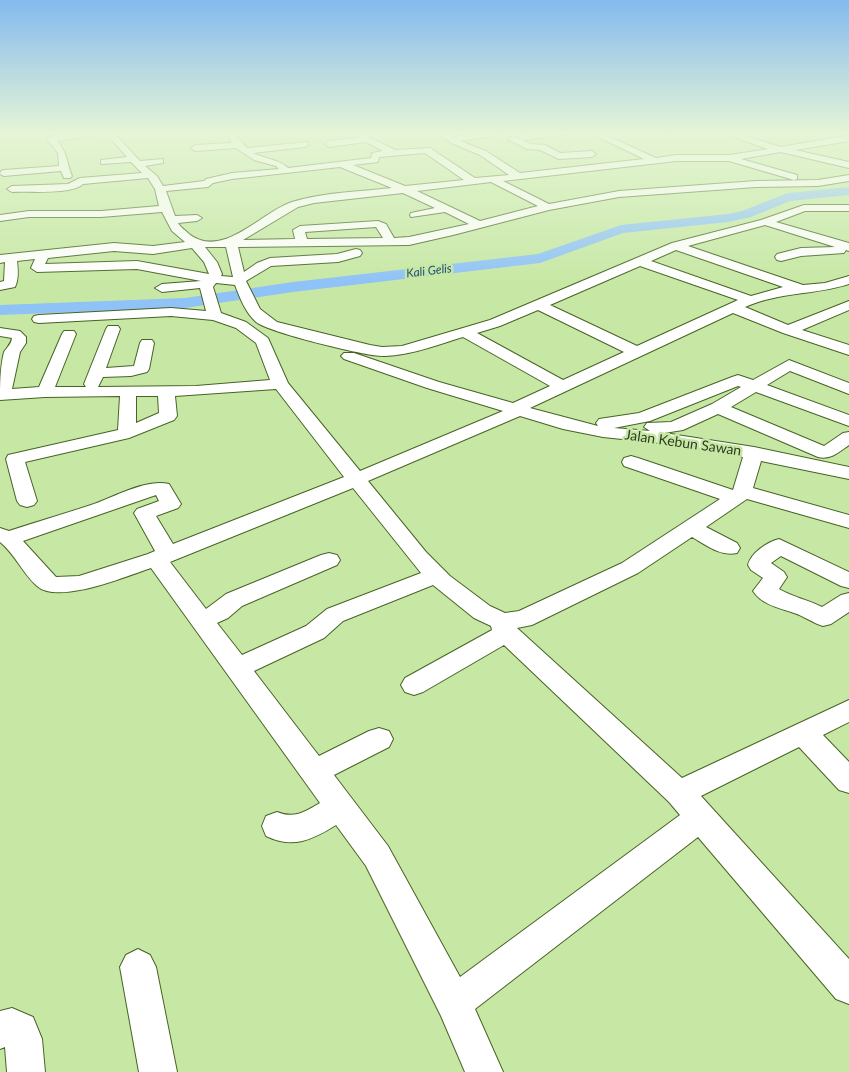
<!DOCTYPE html>
<style>
body{margin:0}
canvas{display:block;background:#c7e8a5}
</style>
<canvas width="849" height="1072"></canvas>
<script>
const ctx = document.querySelector('canvas').getContext('2d');
ctx.lineJoin = 'round';
function fillPath(path, color) { ctx.fillStyle = color; ctx.fill(path, 'evenodd'); }
function strokePath(path, color, width, dash) { ctx.strokeStyle = color; ctx.lineWidth = width; ctx.lineCap = dash ? 'butt' : 'round'; ctx.setLineDash(dash || []); ctx.stroke(path); }
function write(font, color, halo, rows, align = 'center') {
  ctx.font = font + ' Lato,sans-serif'; ctx.lineWidth = 5; ctx.setLineDash([]); ctx.textBaseline = 'middle'; ctx.strokeStyle = halo; ctx.fillStyle = color; for (const [text, x, y, turn = 0] of rows) {
    ctx.save(); ctx.translate(x, y); ctx.rotate((+turn || 0) * Math.PI / 180); ctx.textAlign = isNaN(turn) ? turn : align; if (halo) ctx.strokeText(text, 0, 0); ctx.fillText(text, 0, 0); ctx.restore();
  }
}
fillPath(new Path2D(`
 M849,187v8l-59,6 -39,16 -23,5 -105,11 -83,30 -247,29 -108,16 -185,7v-10l185,-7 108,-16 245,-28 83,-29 107,-11 14,-3 46,-18z`), '#8fc2f7');
const minor = new Path2D(`
 M77,133h22l-4,2 -38,6c11,13 9,20 15,35l-2,2h-6l-3,-7 -57,5 -4,-2 1,-3 3,-1 55,-4 -1,-13 -11,-14 4,-3z
 M106,133h8l26,28 23,-2v4l-18,3 12,10 6,10 41,-5 2,-2 26,-6 47,-4 -3,-3 -22,-6 -18,-12 -41,3 -4,-3 4,-3 37,-2 -6,-10h8l13,15 61,-6v4l-3,1 -52,6c12,6 26,6 35,15l83,-10 1,-5 11,-2 -17,-9 -37,5 -4,-3 4,-3 29,-3 -7,-5h10l34,17 35,-2 45,30 34,-3 -29,-20 -29,-12 -13,-10h9l6,4 27,-4h22l-4,2 -38,6 26,10 34,22 124,-14 -54,-26h11l55,25 20,-3h54l38,-6 -45,-16h12l46,14 68,-12v6l-54,9 54,12v6l-68,-16 -40,7 56,16v4l-3,1 -65,-19h-53l-173,20 46,23 70,-13 137,-10 62,-1 31,-5v6l-31,5 -62,1 -137,10 -70,13 -96,25 -44,10 -171,2 6,25 13,-9 13,-5 67,-4 19,-5 4,1 2,3 -2,3 -22,6 -67,4 -25,15 14,28 17,13 93,23 12,2 20,-1 88,-26 182,-77 89,-23 43,-15h45v6h-44l-29,11 73,21v8l-3,-1 -2,3 -43,3 -20,5 -4,-1 -2,-3 2,-3 24,-6 34,-1 -70,-22 -77,21 115,39 22,-2 24,-7v8c-34,11 -71,8 -104,23l43,18 61,-24v9l-47,20 47,15v10l-66,-22 -50,-20 -203,95 68,18 -2,-3 3,-4 40,-6 93,-36 6,-2 15,5 36,-20 60,23v11l-59,-23 -23,14 82,30v11l-93,-34 -25,15 93,39 19,-13 6,-1v13c-10,7 -18,15 -31,12l-100,-43 -35,16 -19,3 90,14 95,20v12l-88,-18 -8,27 96,27v13l-102,-29 -41,28 31,16 3,5 -3,5c-16,4 -31,-8 -45,-16l-54,36 -106,52 -15,3 165,150 167,-78v22l-26,13 26,27v31l-10,-3 -40,-43 -98,49 148,163v45l-13,-5 -138,-162 -223,172 28,63h-38l-24,-56 -75,-150 -30,-41c-24,15 -43,24 -70,11l-4,-10 4,-10 11,-4c17,7 28,0 43,-9l-169,-235c-24,8 -93,37 -114,18 -14,-12 -22,-32 -37,-44v-14l9,3c27,-9 55,-17 82,-26 21,-7 56,-27 78,-21l12,20 -3,4 -22,8 17,28 171,-67 -68,-88 -101,7 2,20 -3,4 -45,18 -104,24 12,39 -3,4 -7,2 -7,-2 -3,-4 -11,-42 2,-4 110,-25 2,-34 -75,1 -45,3c0,-15 0,-33 4,-48 3,-5 7,-7 8,-14l-12,-2v-8l20,3 6,6v6l-6,9 -8,37 27,-2 23,-53 2,-3h10l2,3 -21,53h31l-2,-3 22,-55 2,-3h10l2,3 -14,39 28,-2 6,-23 2,-3h10l2,3 -5,26 -2,3 -16,4 -28,1 -5,10 98,-1 74,-6 -14,-37 -20,-15 -23,-8 -42,-4 -132,7 -5,-1 -2,-3 2,-3 5,-1 132,-7 35,3 -6,-23 -38,4 -7,-4 7,-4 39,-3 -64,-12 -100,3 -6,-4 4,-9 -18,2c1,8 2,18 -2,26l-15,3v-8l4,-1 1,-19 -5,1v-8l114,-12 39,3 32,-4 -13,-11 -10,-19 -61,5h-72l-29,4v-6l29,-4h72l58,-5 -4,-17 -7,-11 -65,6c-11,11 -55,7 -71,8l-5,-3 5,-3 56,-2 12,-6 62,-5 -11,-11 -30,2v-4l26,-3zM425,153l39,27 -59,6 -52,-21 25,-3 1,-5zM340,167l52,21c-33,4 -68,4 -100,14 -31,10 -69,58 -103,32 -4,-4 -8,-6 -11,-11l19,-2 5,-3 -5,-3 -22,1 -9,-25 42,-4 5,-4 19,-4zM491,182l47,24 -58,15 -63,-30zM403,193l32,15 -24,5 -1,2 1,2 34,-5 24,12 -60,13 -15,1 -8,-14 -8,-3 -78,5 -7,4 2,9 -52,1 55,-33 16,-4zM376,227l7,11 -76,1 -2,-7zM205,247h21l7,30 -12,-1 1,-2 -5,-12zM192,248l12,14 5,12 -72,-13 -92,3 3,-6 66,-7 39,3zM676,250l107,37 -32,9 -100,-35zM640,266l98,34 -101,46 -87,-41zM216,283l19,2c5,13 10,27 21,37 12,10 111,35 129,34 26,-1 52,-11 78,-19l87,49 -37,17 -74,-21 -85,-29h-10l-3,3 3,3 83,29 76,23 -143,60 -72,-88 -20,-45 -22,-16 -25,-9 -8,-26zM538,310l86,42 -61,28 -86,-47 23,-7zM738,386l3,1 -29,17 -41,18 -24,1 -3,4 6,4 -36,-3 36,-7zM136,396h22l1,17 -23,10zM520,416l43,13 40,8 86,9 54,11 -10,33 -95,-32 -7,-2 -7,2 -2,4 2,4 96,33 -98,64 -103,48 -14,2 -15,-7 -40,-30 -24,-24 -58,-71zM353,488l68,85 -94,36 -21,17 -64,29 -25,-32 11,-5 14,-12 95,-41 3,-5 -3,-5 -8,-2 -8,2 -95,39 -20,15 -36,-47zM156,495l3,6 -22,8 -3,4 21,38 -7,3 -69,22 -23,1 -33,-36zM433,585l41,33 17,8 1,4 -87,48 -4,7 4,7 9,3 9,-3 81,-47 165,157 11,13 -220,162 -72,-131 -54,-71 55,-28 4,-8 -4,-8 -10,-3 -10,3 -50,25 -65,-85 70,-33 19,-17z
 M546,133h25l-4,2 -45,5 9,4 14,1 15,8 32,-2 4,3 -4,3 -33,2 -19,-9 -13,-1 -19,-10 4,-3 8,3v-3l3,-1z
 M667,133h9l-5,2z
 M779,539l70,33v16l-8,-2 -60,-30 -10,7 13,9 3,5 -8,12c14,8 29,11 43,18l19,-12 8,-2v19l-18,12 -8,2c-10,-3 -19,-10 -29,-13 -14,-5 -32,-8 -41,-22l10,-13 -12,-8 -3,-5c3,-12 19,-23 31,-26z
 M138,949l12,6 6,12 21,105h-38l-19,-105 6,-12z
 M12,1008l21,9 9,22 3,33h-38l-2,-25 -5,2v-38z`);
strokePath(minor, '#476324', 2);
fillPath(minor, '#fff');
const sky = ctx.createLinearGradient(0, 0, 0, 283);
sky.addColorStop(0, '#84baee');
sky.addColorStop(0.47, '#e6f5d6');
sky.addColorStop(1, '#e6f5d600');
ctx.fillStyle = sky;
ctx.fillRect(0, 0, 849, 283);
write('italic 12px', '#1f4c77', '#c7e8a5', [
 ["Kali Gelis",429,271,-7]
]);
write('14px', '#2e3b20', '#c7e8a5', [
 ["Jalan Kebun Sawan",683,443,8]
]);
</script>
